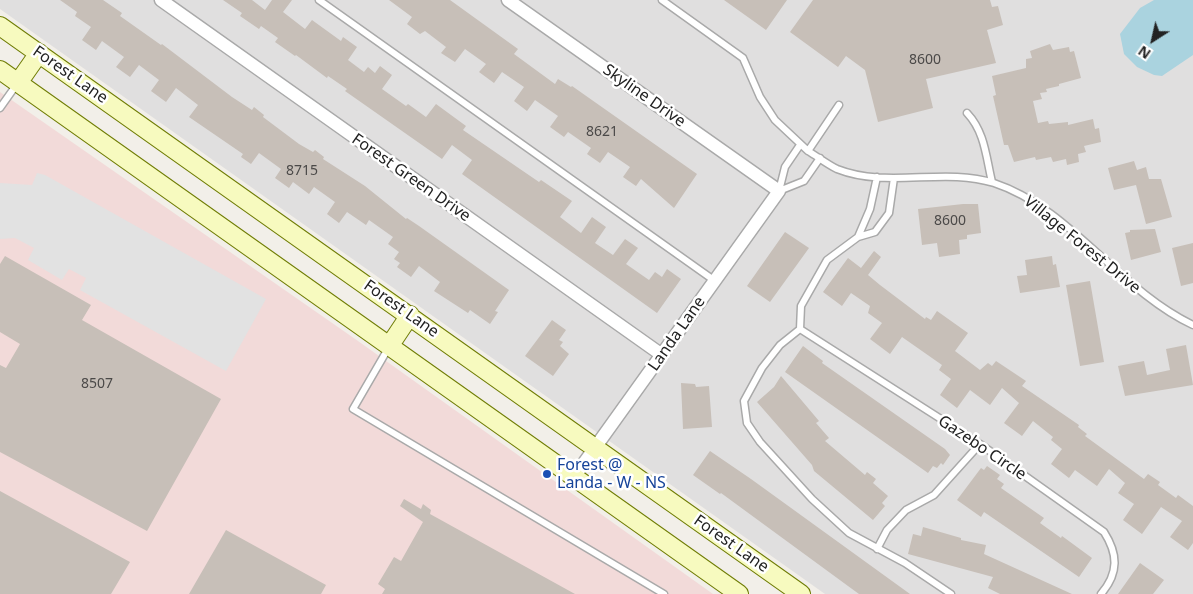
<!DOCTYPE html>
<style>
body{margin:0}
#map{position:relative;width:1193px;height:594px;overflow:hidden;background:#f2efe9;font-family:"Noto Sans",sans-serif}
canvas{display:block}
.north{position:absolute;left:1128px;top:15px;width:50px;height:50px;-webkit-text-stroke:4px #fff;paint-order:stroke;rotate:215deg;font-size:14px;font-weight:700;line-height:20px;text-align:center;color:#222}
.north::after{content:'';display:block;margin:auto;width:18px;height:22px;background:#222;clip-path:polygon(50% 0,100% 100%,50% 72%,0 100%)}
</style>
<div id="map">
<canvas width="1193" height="594"></canvas>
<div class="north">N</div>
</div>
<script>
const ctx = document.querySelector('canvas').getContext('2d');
ctx.lineJoin = 'round';
function fillPath(path, color) { ctx.fillStyle = color; ctx.fill(path, 'evenodd'); }
function strokePath(path, color, width, dash) { ctx.strokeStyle = color; ctx.lineWidth = width; ctx.lineCap = dash ? 'butt' : 'round'; ctx.setLineDash(dash || []); ctx.stroke(path); }
function write(font, color, halo, rows, align = 'center') {
  ctx.font = font + ' "Noto Sans",sans-serif'; ctx.lineWidth = 5; ctx.setLineDash([]); ctx.textBaseline = 'middle'; ctx.strokeStyle = halo; ctx.fillStyle = color; for (const [text, x, y, turn = 0] of rows) {
    ctx.save(); ctx.translate(x, y); ctx.rotate((+turn || 0) * Math.PI / 180); ctx.textAlign = isNaN(turn) ? turn : align; if (halo) ctx.strokeText(text, 0, 0); ctx.fillText(text, 0, 0); ctx.restore();
  }
}
fillPath(new Path2D(`
 M0,0h1193v594h-368l-825,-585z`), '#e0dfdf');
fillPath(new Path2D(`
 M0,92l358,249 355,253h-713z`), '#f2dad9');
fillPath(new Path2D(`
 M37,173l8,2 221,124 -40,72 -146,-81 6,-12 -17,-9 -7,11 -34,-20 6,-12 -19,-10 -15,1v-56l32,2z`), '#e2e2e2');
fillPath(new Path2D(`
 M1154,0h39v55l-31,21 -8,-1 -17,-8 -13,-13 -4,-20 20,-26z`), '#aad3df');
fillPath(new Path2D(`
 M60,0h43l19,13 -2,3 41,29 1,-1 70,53 20,13 2,-3 10,8 -1,2 36,27 14,8 2,-2 9,7 -1,2 42,27 41,33 1,-1 12,8 90,64 -14,21 3,1 -8,12 -20,-14 -2,3 -34,-22 6,-9 -21,-16 -8,11 -14,-10 3,-4 -6,-4 5,-7 -11,-8 5,-7 -24,-17 -3,5 -19,-13 -8,11 -12,-9 8,-12 -21,-15 -5,7 -16,-12 -4,6 -14,-10 6,-9 -22,-16 -8,11 -10,-7 2,-3 -54,-37 9,-12 -22,-17 -10,14 -15,-11 8,-11 -20,-15 -9,12 -14,-10 8,-10 -22,-16 -6,9 -14,-10 9,-13 -16,-11 2,-4z
 M223,0h29l13,10 7,-10h20l-9,12 22,17 7,-9 29,21 2,-4 14,10 -9,13 16,12 4,-5 7,6 5,-7 12,9 -10,14 24,17 2,-2 18,13 10,-13 30,22 -3,4 76,52 2,-2 31,21 -12,16 21,16 11,-16 14,10 -11,16 18,12 12,-16 13,9 -12,16 23,16 6,-8 7,5 5,-8 14,10 -24,34 -195,-139 10,-14 -20,-15 -10,14 -97,-68 2,-2 -19,-13 -1,2 -31,-23 -1,1 -20,-14 3,-4 -17,-12 -2,3 -19,-13 2,-3z
 M389,0h61l68,49 -4,5 41,30 3,-5 13,8 1,-1 125,88 -23,34 -33,-29 -5,7 -13,-9 7,-10 -22,-15 -8,11 -13,-9 4,-6 -23,-16 -4,5 -14,-10 8,-11 -23,-16 -8,11 -13,-10 10,-14 -22,-15 -8,11 -15,-11 7,-8 -21,-15 -10,13 -14,-9 5,-6 -21,-16 -5,3 -13,-10 5,-7z
 M724,0h63l-21,30z
 M813,0h177l2,7 6,-1 5,19 -16,5 9,33 -70,16 7,29 -55,14 -13,-52 -19,-14 -8,11 -48,-35z
 M1050,44l3,6 16,-3 1,5 4,-1 7,27 -22,6v2l-13,3 1,3 -7,1 2,6 -9,2 5,22 10,-2 1,3 19,-2v3l25,-6 2,10 4,-1 2,14 -17,4 2,6 -8,2 1,8 -12,3 -1,-6 -13,3 -2,-5 -15,3 -1,-3 -21,5 -6,-17h-4l-11,-49 3,-1 -4,-19 34,-8v-9l6,-1 -2,-7z
 M1134,161l3,9 9,-3 3,12h12l11,38 -26,7 -10,-39 -22,5 -6,-22z
 M963,204h15l3,29 -14,2v4l-8,1 1,14 -21,3 -2,-14 -15,2 -4,-36z
 M1155,229l6,23 -30,8 -6,-27 5,-1v-2z
 M785,232l24,16 -39,54 -23,-16z
 M1193,243v40l-12,3 -9,-38z
 M874,251l7,6 -13,18 12,10 45,34 1,-2 5,3 6,-9 31,22 -13,18 25,19 8,-7 4,3 4,-5 30,20 -4,5 57,39 -1,2 9,7 -2,2 59,43 4,-5 12,8 -2,3 18,13 2,-3 15,11v37l-5,7 -18,-13 12,-16 -21,-14 -19,27 -19,-14 11,-16 -16,-11 7,-10 -16,-14 -12,17 -22,-16 -6,8 -18,-14 11,-15 -11,-9 2,-3 -20,-16 -11,15 -18,-13 15,-20 -17,-15 -12,17 -20,-15 -13,18 -17,-13 11,-16 -12,-9 3,-5 -40,-28 -12,17 -20,-15 12,-16 -14,-10 2,-7 -19,-13 -9,13 -19,-14 25,-34 13,10z
 M5,256l86,49 -9,15 139,79 -74,132 -147,-79v-87l6,3 14,-24 -20,-12v-68z
 M1052,256l1,9 3,-1 4,23 -40,6 -3,-17 10,-1 -2,-15z
 M1090,281l14,81 -24,4 -14,-81z
 M552,320l14,10 -7,10 4,2 -3,4 9,8 -16,22 -28,-20z
 M1186,345l7,40 -68,11 -7,-30 26,-5 3,14 23,-5 -4,-21z
 M803,346l20,15 -1,2 123,86 5,6 -7,10 -2,-2 -4,5 -4,-2 -5,7 -143,-101z
 M781,376l38,45 -3,2 13,15 -4,3 40,34 2,-3 9,7 -3,4 15,13 -6,7 3,3 -12,14 -59,-49 -2,-6 -55,-63 17,-15z
 M681,383l14,1 1,3 13,-1 3,41 -29,2z
 M710,451l41,28 159,115h-51l-11,-8 -127,-93 -1,1 -27,-19z
 M987,466l13,9 -3,4 7,5 -3,4 43,30 -4,5 21,15 1,-2 30,22 -13,19 -95,-65 -3,5 -24,-17 24,-32 3,2z
 M0,491l130,71 -19,32h-111z
 M404,499l17,10 2,-5 8,6 -1,4 145,80h-193l3,-5 -7,-5 16,-27 7,4 22,-39 -23,-16z
 M923,527l38,11v2l25,5 -2,9 88,40h-72l-12,-6 5,-11 -85,-23 5,-20 8,2z
 M226,530l100,55 -5,9h-132z
 M1140,563l24,17 -11,14h-35z`), '#c7bfb8');
const lane = new Path2D(`
 M319,0l396,281
 M662,0l81,58 17,39 15,23 33,31 31,-46
 M0,108l17,-24
 M967,113c18,19 19,44 25,69
 M808,151c10,6 19,13 29,18 51,20 106,-2 157,14 76,25 125,107 199,142
 M894,178l-5,35 -14,19 -17,5 -31,23 -26,46 -1,23 -20,16 -18,23 -18,33 3,22 13,19 52,57 37,34 56,30 46,31
 M779,191l25,-10 16,-23
 M779,191l6,-24 15,-22
 M858,237l12,-28 7,-32
 M800,329l180,115 124,88c14,22 15,41 -3,62
 M389,347l-36,62 311,185
 M877,549l10,-19 19,-20 28,-15 46,-51`);
const street = new Path2D(`
 M161,0l501,355
 M508,0l271,191 -205,286`);
const secondary = new Path2D(`
 M0,26l801,568
 M0,70l739,524
 M18,83l21,-30
 M390,345l20,-30`);
strokePath(lane, '#a9a9a9', 9);
strokePath(street, '#a9a9a9', 15);
strokePath(secondary, '#707d05', 20);
strokePath(lane, '#fff', 6);
strokePath(street, '#fff', 12);
strokePath(secondary, '#f7fabf', 18);
for (const [x, y, r, color] of [
 [547,474,5,"#1a4fb4"]
]) { const dot = new Path2D(); dot.arc(x, y, r, 0, 2 * Math.PI); ctx.fillStyle = color; ctx.fill(dot); strokePath(dot, '#fff', 2); }
write('14px', '#4b4948', null, [
 ["8600",925,60],
 ["8621",602,132],
 ["8715",302,171],
 ["8600",950,221],
 ["8507",97,384]
]);
write('16px', '#222', '#fff', [
 ["Forest Lane",70,75,35],
 ["Skyline Drive",644,96,35],
 ["Forest Green Drive",411,178,35],
 ["Village Forest Drive",1082,245,39],
 ["Forest Lane",401,309,35],
 ["Landa Lane",677,334,-55],
 ["Gazebo Circle",982,448,34],
 ["Forest Lane",731,544,35]
]);
write('16px', '#164399', '#fff', [
 ["Forest @",557,465],
 ["Landa - W - NS",557,483]
], 'left');
</script>
